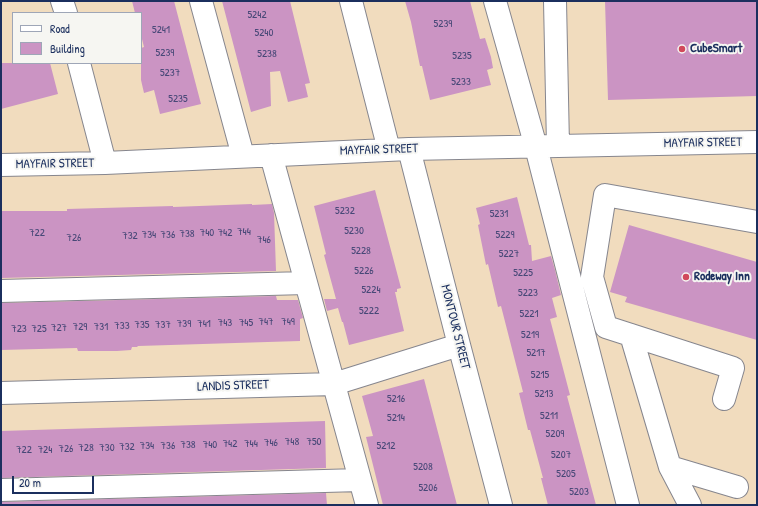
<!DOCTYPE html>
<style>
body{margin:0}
#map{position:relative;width:758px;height:506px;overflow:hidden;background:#f1dcbe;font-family:"Patrick Hand",sans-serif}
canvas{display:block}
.frame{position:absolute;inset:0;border:2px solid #1b2f5e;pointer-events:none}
.legend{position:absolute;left:12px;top:12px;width:130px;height:52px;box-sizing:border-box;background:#f6f6f2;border:1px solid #9ea6b7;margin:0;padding:5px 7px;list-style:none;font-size:12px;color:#1b2f5e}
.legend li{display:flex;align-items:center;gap:8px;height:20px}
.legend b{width:20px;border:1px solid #9ea6b7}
.scale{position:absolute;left:12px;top:476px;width:82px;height:18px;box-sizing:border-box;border:2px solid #1b2f5e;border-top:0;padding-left:5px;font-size:12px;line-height:14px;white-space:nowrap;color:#1b2f5e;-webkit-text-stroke:3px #f6f6f2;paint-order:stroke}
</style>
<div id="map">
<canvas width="758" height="506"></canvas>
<div class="frame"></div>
<ul class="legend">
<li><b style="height:5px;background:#fff"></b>Road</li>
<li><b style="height:11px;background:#cb94c3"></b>Building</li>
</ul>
<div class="scale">20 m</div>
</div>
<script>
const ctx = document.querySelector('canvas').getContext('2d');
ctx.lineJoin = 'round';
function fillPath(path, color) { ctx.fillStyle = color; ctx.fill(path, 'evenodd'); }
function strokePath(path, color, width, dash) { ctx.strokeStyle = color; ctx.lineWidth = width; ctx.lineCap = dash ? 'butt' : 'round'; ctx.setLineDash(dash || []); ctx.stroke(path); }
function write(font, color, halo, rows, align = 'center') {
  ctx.font = font + ' "Patrick Hand",sans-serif'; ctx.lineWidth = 4; ctx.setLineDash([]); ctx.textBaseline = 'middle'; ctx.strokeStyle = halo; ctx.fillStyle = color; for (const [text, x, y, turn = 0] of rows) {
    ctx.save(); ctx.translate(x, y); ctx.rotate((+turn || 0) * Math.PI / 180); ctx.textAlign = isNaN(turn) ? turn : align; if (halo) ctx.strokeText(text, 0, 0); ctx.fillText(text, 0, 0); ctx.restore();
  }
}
fillPath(new Path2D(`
 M132,1h42l27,103 -41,10 -6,-24 -10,3 -3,-13v-32l3,-1 -3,-12v-22h-6z
 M222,1h68l20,82 -5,1 3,13 -20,5 -8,-31 -10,1 1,34 -20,6z
 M405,1h65l10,38 5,-1 6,19 2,11 -6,2 4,15 -61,15 -8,-34h-2l-9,-44z
 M605,1h152v95l-149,4z
 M1,63h49l8,31 -57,15z
 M375,190l26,98 -4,1v3h-2l9,39 -55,14 -6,-23h-1l-4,-14 -11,3 -3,-12h12l-12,-44 2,-1 -12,-48z
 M517,197l12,48h2l1,16 19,-5 4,14 6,25 -9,3 5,19 -7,2 20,76 -3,1 29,109h-48l-7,-27h2l-13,-48h-2l-9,-37 4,-1 -22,-86 -3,1 -10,-43 -2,1 -8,-40 2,-1 -4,-16z
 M252,204v1l20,-1 2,9 2,58 -275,7v-67h66v-2l106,-3v1z
 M629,225l128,37v78l-132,-38 2,-5 -17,-5z
 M276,296l1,4h21l5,18 -3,1v22l-162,5 -1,1h-5l-1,3 -14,1h-39l-1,-3 -76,2v-47z
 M424,379l33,126h-74l-17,-68 7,-1 -11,-40z
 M325,421l1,47 -325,10v-47z
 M326,493l1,12h-326v-3z`), '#cb94c3');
const minor = new Path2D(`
 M62,1l4,12
 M201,1l42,155
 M351,1l38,149
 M495,1l41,146 92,358
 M555,1l3,145
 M79,63l26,100
 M409,149l50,196 42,160
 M271,155l96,350
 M1,165l104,-2 304,-14 348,-7
 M1,291l305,-8
 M631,335l39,132 67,20
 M1,393l333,-9 125,-39
 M724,399l9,-31 -127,-41 -14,-50 13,-82 152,27
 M670,467l20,38
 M1,490l359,-10`);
strokePath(minor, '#86868e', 24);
strokePath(minor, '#fff', 22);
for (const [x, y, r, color] of [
 [682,49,4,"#d1495b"],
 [686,277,4,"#d1495b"]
]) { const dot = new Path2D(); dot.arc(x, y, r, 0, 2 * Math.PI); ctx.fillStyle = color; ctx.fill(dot); strokePath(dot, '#f6f6f2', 1.5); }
write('11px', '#474877', null, [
 ["5242",257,15],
 ["5239",443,24],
 ["5241",161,30],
 ["5240",264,33],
 ["5239",165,53],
 ["5238",267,54],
 ["5235",462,56],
 ["5237",170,73],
 ["5233",461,82],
 ["5235",178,99],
 ["5232",345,211],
 ["5231",499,214],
 ["5230",354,231],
 ["744",244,232],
 ["722",37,233],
 ["740",207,233],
 ["742",225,233],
 ["738",187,234],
 ["734",149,235],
 ["736",168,235],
 ["5229",505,235],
 ["732",130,236],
 ["726",74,238],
 ["746",264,240],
 ["5228",361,251],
 ["5227",509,254],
 ["5226",364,271],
 ["5225",523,273],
 ["5224",371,290],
 ["5223",528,293],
 ["5222",369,311],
 ["5221",529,314],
 ["747",266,322],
 ["749",288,322],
 ["743",225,323],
 ["745",246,323],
 ["739",184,324],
 ["741",204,324],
 ["735",142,325],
 ["737",163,325],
 ["733",122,326],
 ["729",80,327],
 ["731",101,327],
 ["727",59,328],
 ["723",19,329],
 ["725",39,329],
 ["5219",530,335],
 ["5217",536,353],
 ["5215",540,375],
 ["5213",544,394],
 ["5216",396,399],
 ["5211",549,416],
 ["5214",396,418],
 ["5209",555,434],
 ["748",292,442],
 ["750",314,442],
 ["746",271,443],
 ["742",230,444],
 ["744",251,444],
 ["738",188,445],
 ["740",210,445],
 ["734",147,446],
 ["736",168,446],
 ["5212",386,446],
 ["732",127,447],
 ["728",86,448],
 ["730",107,448],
 ["726",66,449],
 ["722",24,450],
 ["724",45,450],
 ["5207",561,455],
 ["5208",423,467],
 ["5205",566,474],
 ["5206",428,488],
 ["5203",579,492]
]);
write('bold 13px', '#1b2f5e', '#f6f6f2', [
 ["CubeSmart",690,49],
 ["Rodeway Inn",694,277]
], 'left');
write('13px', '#1b2f5e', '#f6f6f2', [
 ["MAYFAIR STREET",703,143,-1],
 ["MAYFAIR STREET",379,150,-2],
 ["MAYFAIR STREET",55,164,-1],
 ["MONTOUR STREET",455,327,76],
 ["LANDIS STREET",233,386,-2]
]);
</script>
